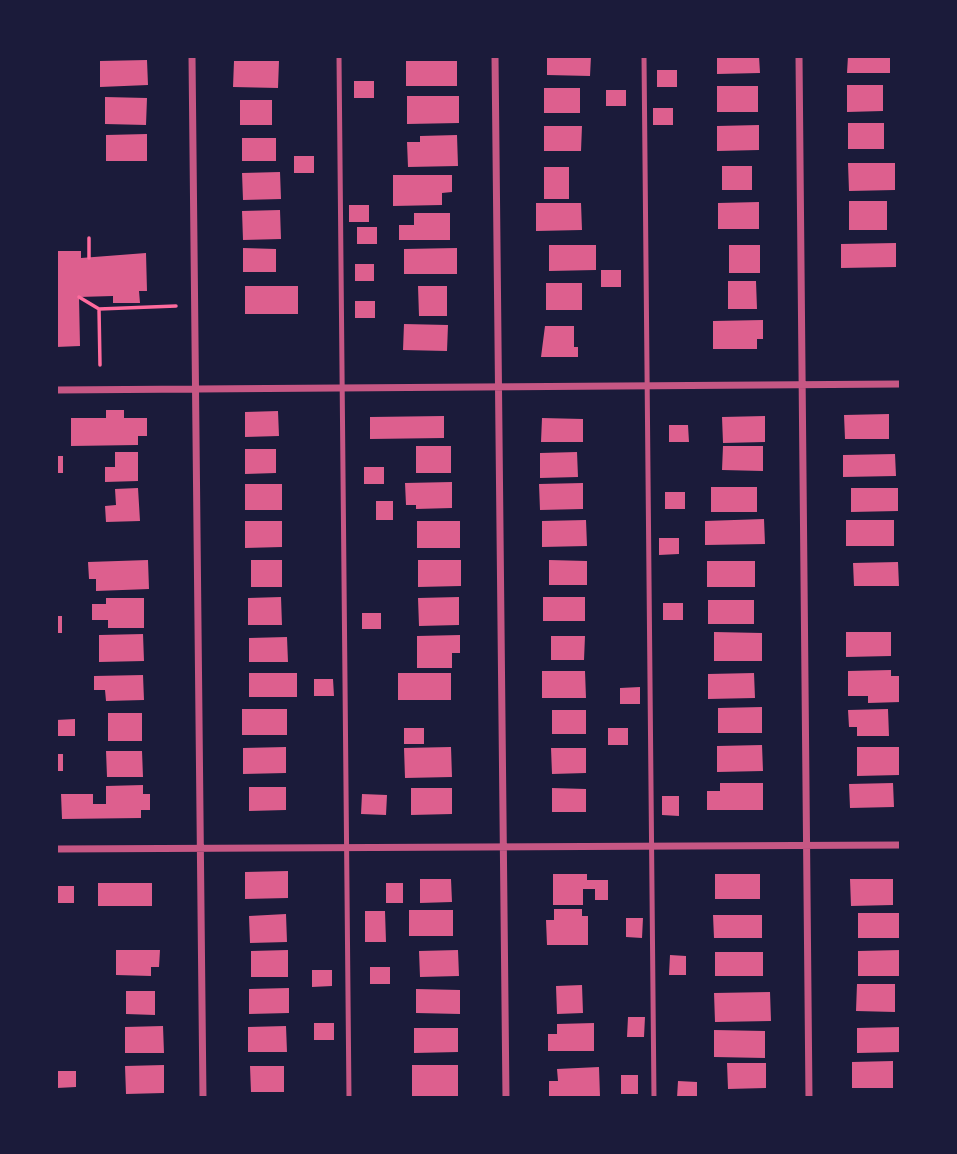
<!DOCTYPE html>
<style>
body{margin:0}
#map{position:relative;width:957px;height:1154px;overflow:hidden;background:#1b1b3a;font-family:Montserrat,sans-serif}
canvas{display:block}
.frame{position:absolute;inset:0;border:58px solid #1b1b3a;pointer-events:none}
</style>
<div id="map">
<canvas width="957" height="1154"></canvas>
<div class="frame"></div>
</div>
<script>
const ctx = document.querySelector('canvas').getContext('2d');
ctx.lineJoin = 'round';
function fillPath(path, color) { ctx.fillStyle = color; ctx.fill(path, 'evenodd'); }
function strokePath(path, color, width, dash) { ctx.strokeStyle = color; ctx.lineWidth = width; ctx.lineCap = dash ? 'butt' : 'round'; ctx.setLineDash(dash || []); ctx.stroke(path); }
fillPath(new Path2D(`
 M547,56h44l-1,20 -43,-1z
 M717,56h42l1,17 -43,1z
 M848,56h42v17h-43z
 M147,60l1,25 -48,2v-26z
 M234,61h45l-1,27 -45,-1z
 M406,61h51v25h-51z
 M657,70h20v17h-20z
 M354,81h20v17h-20z
 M847,85h36v26l-36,1z
 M717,86h41v26h-41z
 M544,88h36v25h-36z
 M606,90h20v16h-20z
 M407,96h52v27l-52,1z
 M105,97l42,1 -1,27 -41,-1z
 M240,100h32v25h-32z
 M653,108h20v17h-20z
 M848,123h36v26h-36z
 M759,125v25l-42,1v-25z
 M544,126h38l-1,25h-37z
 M147,134v27h-41v-26z
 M457,135l1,31 -50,1 -1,-25h13v-6z
 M242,138h34v23h-34z
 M294,156h20v17h-20z
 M848,163h47v27l-46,1z
 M722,166h30v24h-30z
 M544,167h25v32h-25z
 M280,172l1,27 -38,1 -1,-27z
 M393,175h59v17l-10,1v12l-49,1z
 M849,201h38v29h-38z
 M759,202v27h-41v-26z
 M536,203h45l1,27 -46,1z
 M349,205h20v17h-20z
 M280,210l1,29 -38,1 -1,-29z
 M414,213h36v27h-51v-15h15z
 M357,227h20v17h-20z
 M896,243v24l-55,1v-24z
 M549,245h47v25l-47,1z
 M729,245h31v28h-31z
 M243,248l33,1v23h-33z
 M457,248v26h-53v-25z
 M56,251h25v7l65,-5 1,38h-8l1,12h-27v-7l-34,1 1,49 -24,1z
 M355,264h19v17h-19z
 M601,270h20v17h-20z
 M728,281h28l1,28h-29z
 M546,283h36v27h-36z
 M245,286h53v28h-53z
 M418,286h29v30h-28z
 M355,301h20v17h-20z
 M763,320v19h-6v10h-44v-28z
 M404,324l44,1 -1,26 -44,-1z
 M545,326h29v21h4v10h-37z
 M106,410h18v8h23v18h-9v9l-67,1v-28h35z
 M278,411l1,25 -34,1v-25z
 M889,414v25h-44l-1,-24z
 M444,416v22l-74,1v-22z
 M765,416v26l-42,1 -1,-26z
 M542,418l41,1v23h-42z
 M669,425h19l1,17h-20z
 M416,446h35v27h-35z
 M723,446h40v25l-41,-1z
 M245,449h31v24l-31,1z
 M115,452h23v29l-33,1v-15h10z
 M577,452l1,25 -38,1v-25z
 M895,454l1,22 -53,1v-22z
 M56,456h7v17h-7z
 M364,467h20v17h-20z
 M452,482v26l-36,1v-4h-10l-1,-22z
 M583,483v26l-43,1 -1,-26z
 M245,484h37v26h-37z
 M711,487h46v25h-46z
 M138,488l2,33 -34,1 -1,-16 11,-1 -1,-16z
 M851,488h47v23l-47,1z
 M665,492h20v17h-20z
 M376,501h17v19h-17z
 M764,519l1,25 -60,1v-24z
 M586,520l1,26 -45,1v-26z
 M846,520h48v26h-48z
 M245,521h37v26l-37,1z
 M417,521h43v27h-43z
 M659,538h20v16l-20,1z
 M148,560l1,29 -53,2v-12h-7l-1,-17z
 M251,560h31v27h-31z
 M418,560h43v26l-43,1z
 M549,560l38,1v24h-38z
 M707,561h48v26h-48z
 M898,562l1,24h-45l-1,-23z
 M281,597l1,28h-34v-27z
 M459,597v28l-40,1 -1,-28z
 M543,597h42v24h-42z
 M106,598h38v30h-36v-8h-16v-16h14z
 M708,600h46v24h-46z
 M663,603h20v17h-20z
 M362,613h19v16h-19z
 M56,616h6v17h-6z
 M714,632l48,1v28h-48z
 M846,632h45v24l-45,1z
 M143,634l1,27 -45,1v-27z
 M460,635v18h-8v15h-35v-32z
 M551,636h34l-1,24h-33z
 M287,637l1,25h-39v-24z
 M891,670v6h10v26l-33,1v-7h-20v-25z
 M542,671h43l1,27h-44z
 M249,673h48v24h-48z
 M398,673h53v27h-53z
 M754,673l1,25 -47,1v-25z
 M143,675l1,25 -38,1 -1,-11h-11v-14z
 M314,679h19l1,17h-20z
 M640,687v17h-20v-16z
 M762,707v26h-44v-25z
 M242,709h45v26h-45z
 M888,709l1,27h-32v-9h-8l-1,-17z
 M552,710h34v24h-34z
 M108,713h34v28h-34z
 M75,719v17h-19v-16z
 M404,728h20v16h-20z
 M608,728h20v17h-20z
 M762,745l1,26 -46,1v-26z
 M286,747v26l-43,1v-26z
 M451,747l1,30 -47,1 -1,-30z
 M857,747h42l1,28 -43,1z
 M551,748h35v25l-34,1z
 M106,751h36l1,26h-36z
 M56,754h7v17h-7z
 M720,783h43v27h-56v-19h13z
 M893,783l1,24 -44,1 -1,-24z
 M143,785v9h7v16h-9v8l-79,1 -1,-25h32v10h13v-18z
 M249,787h37v23l-37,1z
 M411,788h41v26l-41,1z
 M552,788l34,1v23h-34z
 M362,794l25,1 -1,20 -25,-1z
 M662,796h17v20l-17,-1z
 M288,871v27l-43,1v-27z
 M553,874h34v6h21v20h-13v-11h-12v16h-30z
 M715,874h45v25h-45z
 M420,879h31l1,23 -32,1z
 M850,879h43v26l-42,1z
 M98,883h54v23h-54z
 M386,883h17v20h-17z
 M56,886h18v17h-18z
 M554,909h28v7h6v29h-41l-1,-25h8z
 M409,910h44v26h-44z
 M365,911h20l1,31h-21z
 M858,913h43v25h-43z
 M286,914l1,28 -37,1 -1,-27z
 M713,915h49v23h-48z
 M626,918h17l-1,20 -16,-1z
 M116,950h44l-1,17h-8v9l-35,-1z
 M288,950v27h-37v-26z
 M458,950l1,26 -39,1 -1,-26z
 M901,950v26h-43v-25z
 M715,952h48v24h-48z
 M670,955l16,1v19h-17z
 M370,967h20v17h-20z
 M312,970h20v16l-20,1z
 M857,984h38v28l-39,-1z
 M582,985l1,28 -26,1 -1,-28z
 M289,988v25l-40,1v-25z
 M416,989l44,1v24l-44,-1z
 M126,991h29v24l-29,-1z
 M770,992l1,29 -56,1 -1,-29z
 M628,1017h17l-1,20h-17z
 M314,1023h20v17h-20z
 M594,1023v28h-46v-17h9v-10z
 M163,1026l1,27h-39v-26z
 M286,1026l1,26h-39v-25z
 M901,1027v25l-44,1v-25z
 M414,1028h44v24l-44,1z
 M714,1030l51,1v27l-51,-1z
 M893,1061v27h-41v-26z
 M727,1063h39v25l-38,1z
 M164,1065v28l-38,1 -1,-28z
 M412,1065h46v31h-46z
 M250,1066h34v26h-33z
 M599,1067l1,30 -51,1v-17h9l-1,-12z
 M57,1071h19v16l-19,1z
 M621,1075h17v19h-17z
 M678,1081l19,1v16h-20z`), '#dd5f8e');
strokePath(new Path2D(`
 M89,238v20
 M79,297l20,12 77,-3
 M99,309l1,56`), '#ff6b9d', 3.5);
strokePath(new Path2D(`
 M339,56l10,1042
 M644,56l10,1042`), '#c65784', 5);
strokePath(new Path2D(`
 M192,56l11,1042
 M495,56l11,1042
 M799,56l10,1042
 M56,390l845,-6
 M56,849l845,-4`), '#c65784', 7);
</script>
